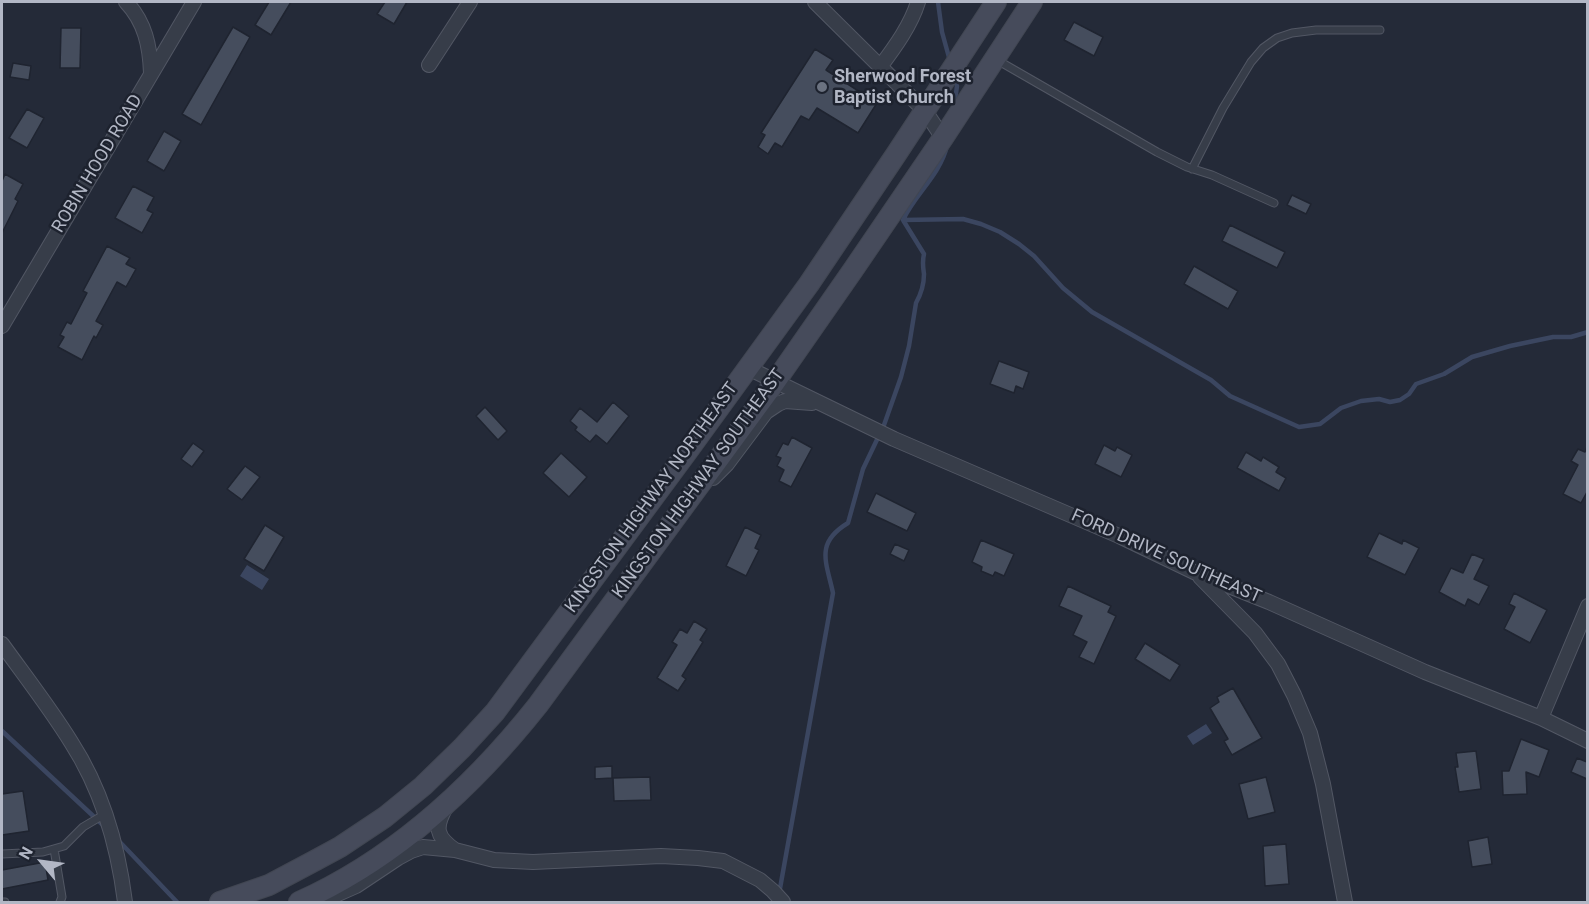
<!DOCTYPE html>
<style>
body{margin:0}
#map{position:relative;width:1589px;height:904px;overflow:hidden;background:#242a38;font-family:Roboto,sans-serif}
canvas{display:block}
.frame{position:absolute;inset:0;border:3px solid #b2b7c5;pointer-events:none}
.north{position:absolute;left:12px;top:832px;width:60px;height:60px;-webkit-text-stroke:4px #1d222e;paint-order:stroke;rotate:299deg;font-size:16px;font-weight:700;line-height:24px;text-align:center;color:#b2b7c5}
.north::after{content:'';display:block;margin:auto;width:21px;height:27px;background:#b2b7c5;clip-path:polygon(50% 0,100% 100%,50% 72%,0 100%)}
</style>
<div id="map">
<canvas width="1589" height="904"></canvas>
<div class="frame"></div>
<div class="north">N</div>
</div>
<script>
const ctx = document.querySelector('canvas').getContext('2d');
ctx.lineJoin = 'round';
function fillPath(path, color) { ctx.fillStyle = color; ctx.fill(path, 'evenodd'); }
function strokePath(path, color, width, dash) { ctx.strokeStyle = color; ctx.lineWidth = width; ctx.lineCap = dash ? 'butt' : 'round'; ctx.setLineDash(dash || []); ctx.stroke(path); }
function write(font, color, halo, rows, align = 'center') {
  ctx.font = font + ' Roboto,sans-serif'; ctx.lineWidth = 5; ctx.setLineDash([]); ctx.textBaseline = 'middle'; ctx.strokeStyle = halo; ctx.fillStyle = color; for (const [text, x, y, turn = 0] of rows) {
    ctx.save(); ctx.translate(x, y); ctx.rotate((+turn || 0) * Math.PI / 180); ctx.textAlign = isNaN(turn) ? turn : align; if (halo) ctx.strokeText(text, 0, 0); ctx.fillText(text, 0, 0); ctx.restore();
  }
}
fillPath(new Path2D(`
 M247,565l22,14 -7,11 -22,-14z
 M1206,724l6,9 -19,12 -6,-9z`), '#3b4660');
strokePath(new Path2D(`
 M938,2l4,30 8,29
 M954,108l3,-22 -3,-11
 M903,220l60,-1 18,5 19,8 19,12 15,12 29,32 29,24 119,68 19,16 69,31 21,-3 21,-16 20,-7 18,-2 11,3 10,-2 9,-6 7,-10 28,-10 28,-17 38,-11 43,-9h18l17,-5
 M903,220c12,-26 37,-45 44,-74
 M2,731l103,96
 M117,839l60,63
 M779,894l54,-301c-7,-32 -18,-50 15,-70l15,-54 21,-44 17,-48 8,-31 7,-43c5,-9 8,-18 8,-29 -1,-7 -2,-12 0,-20l-21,-34`), '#3b4660', 4.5);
const building = new Path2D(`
 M269,2h22l-20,33 -16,-10z
 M385,2h22l-13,22 -17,-10z
 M1074,22l29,15 -9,19 -30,-16z
 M233,27l17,10 -49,88 -19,-11z
 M61,28h20l-1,40h-20z
 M815,49l18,11 -7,10 51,33 -19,30 -41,-25 -8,12 -8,-4 -19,31 -7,-4 -7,11 -10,-7 7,-12 -4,-2z
 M13,63l18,3 -2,14 -19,-3z
 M27,109l17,9 -17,30 -18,-10z
 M164,131l17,10 -17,30 -17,-10z
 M5,174l18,10 -8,15 3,2 -16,32v-52z
 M133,186l21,11 -7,13 6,3 -11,20 -27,-15z
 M1292,195l19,9 -5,10 -19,-9z
 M1230,225l55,27 -8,16 -55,-27z
 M107,246l23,12 -4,6 10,5 -10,18 -9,-5 -21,39 7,4 -7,13 -2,-2 -12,24 -24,-13 6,-10 -4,-2 7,-13 4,2 16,-31 -4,-2z
 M1194,266l44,25 -10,18 -44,-25z
 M999,361l30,11 -6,17 -7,-3 -2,7 -24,-9z
 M613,402l16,14 -22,28 -11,-9 -6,7 -15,-12 2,-3 -7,-6 10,-13 17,14z
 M485,407l22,24 -9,9 -22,-24z
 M792,437l20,11 -21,39 -12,-6 5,-11 -7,-4 4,-8 -5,-2 7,-13 5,2z
 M193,443l11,8 -12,16 -11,-8z
 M1104,445l11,6 2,-4 15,8 -11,22 -26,-13z
 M1587,447v45l-6,11 -18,-9 15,-29 -7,-4 7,-12 7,3z
 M1246,452l15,9 2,-4 16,10 -3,5 10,6 -7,13 -42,-23z
 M561,453l26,24 -18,20 -26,-24z
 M245,466l15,11 -18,23 -15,-11z
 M876,493l40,20 -9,18 -40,-19z
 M265,525l19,12 -20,34 -20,-12z
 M745,527l16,8 -6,13 4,2 -13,26 -20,-10z
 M1379,533l23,11 1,-4 16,8 -14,27 -38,-18z
 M981,540l33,14 -10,22 -9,-4 -2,4 -12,-5 1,-4 -10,-5z
 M895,544l14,6 -5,11 -14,-7z
 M1472,554l12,5 -10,20 15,7 -10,19 -11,-6 -3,7 -26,-14 12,-24 12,5z
 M1068,586l43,20 -3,6 8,4 -22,48 -15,-7 8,-15 -14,-7 9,-19 -23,-10z
 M1514,593l33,17 -17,33 -26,-14 11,-22 -6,-3z
 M694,621l13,8 -7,11 3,2 -21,34 4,3 -8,12 -21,-13 20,-33 -5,-3 8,-13 7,4z
 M1145,643l35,22 -10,16 -35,-22z
 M1233,688l29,50 -30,17 -8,-14 4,-2 -18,-31 9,-6 -2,-5z
 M1521,739l28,11 -10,27 -13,-5 1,22 -24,1 -1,-24h7z
 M1476,751l5,38 -22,3 -4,-25h3l-2,-14z
 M1577,758l10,4v17l-16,-7z
 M612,766v12l-17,1v-12z
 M650,777l1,23 -37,1 -1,-23z
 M1266,777l9,35 -27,7 -9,-35z
 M23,791l6,40 -27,4v-41z
 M1488,837l4,27 -20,3 -4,-26z
 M1286,844l3,40 -24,2 -2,-40z
 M45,862l3,18 -46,9v-19z`);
fillPath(building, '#454d5d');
strokePath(building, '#1f2430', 1.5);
const service = new Path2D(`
 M997,60l160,92 30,15 25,8 62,28
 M1192,169l31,-61 28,-46 12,-14 14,-10 15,-5 24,-3h64
 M54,849l8,48 -2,5
 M2,854l41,-2 21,-6 19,-19 22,-13
 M2,902h3`);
const minor = new Path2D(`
 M126,2c19,20 24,44 25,71
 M815,2l110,109 18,27
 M429,65l41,-63
 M880,67c15,-20 31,-42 38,-65
 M2,326l192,-324
 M748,368l146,71 225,97 75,36 75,30 156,70 116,46 47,23
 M713,478l14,-14 39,-52 12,-8 7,-3 27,2
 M1200,577l55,56 23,31 16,31 16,38 13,51 22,118
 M2,644c23,32 48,64 69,98 31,48 47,104 54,160
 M1541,718l47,-112
 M446,807c-11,20 -11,29 9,43
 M317,901l14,-4 25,-11 42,-28 13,-7 12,-4 32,3 39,10 39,2 128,-6 37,2 25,3 37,19 13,11 10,11`);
const secondary = new Path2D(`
 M220,902l49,-17 47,-25 24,-13 45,-30 38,-31 39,-38 33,-36 192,-260 122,-168 88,-131 99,-151
 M299,902c96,-43 174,-115 239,-197l237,-323 78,-112 90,-132 89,-136`);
strokePath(service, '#525764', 9);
strokePath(minor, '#525764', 16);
strokePath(secondary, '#414652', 22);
strokePath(service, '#373d49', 7);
strokePath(minor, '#373d49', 14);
strokePath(secondary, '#464b5b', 20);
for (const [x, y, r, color] of [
 [822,87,6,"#6b7280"]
]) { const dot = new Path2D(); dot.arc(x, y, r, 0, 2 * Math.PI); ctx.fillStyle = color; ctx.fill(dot); strokePath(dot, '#1d222e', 2); }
write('bold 18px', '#b2b7c5', '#1d222e', [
 ["Sherwood Forest",834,77],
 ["Baptist Church",834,98]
], 'left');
write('18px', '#b2b7c5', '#1d222e', [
 ["ROBIN HOOD ROAD",98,164,-59],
 ["KINGSTON HIGHWAY SOUTHEAST",699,484,-54],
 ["KINGSTON HIGHWAY NORTHEAST",652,498,-54],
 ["FORD DRIVE SOUTHEAST",1166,557,24]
]);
</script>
